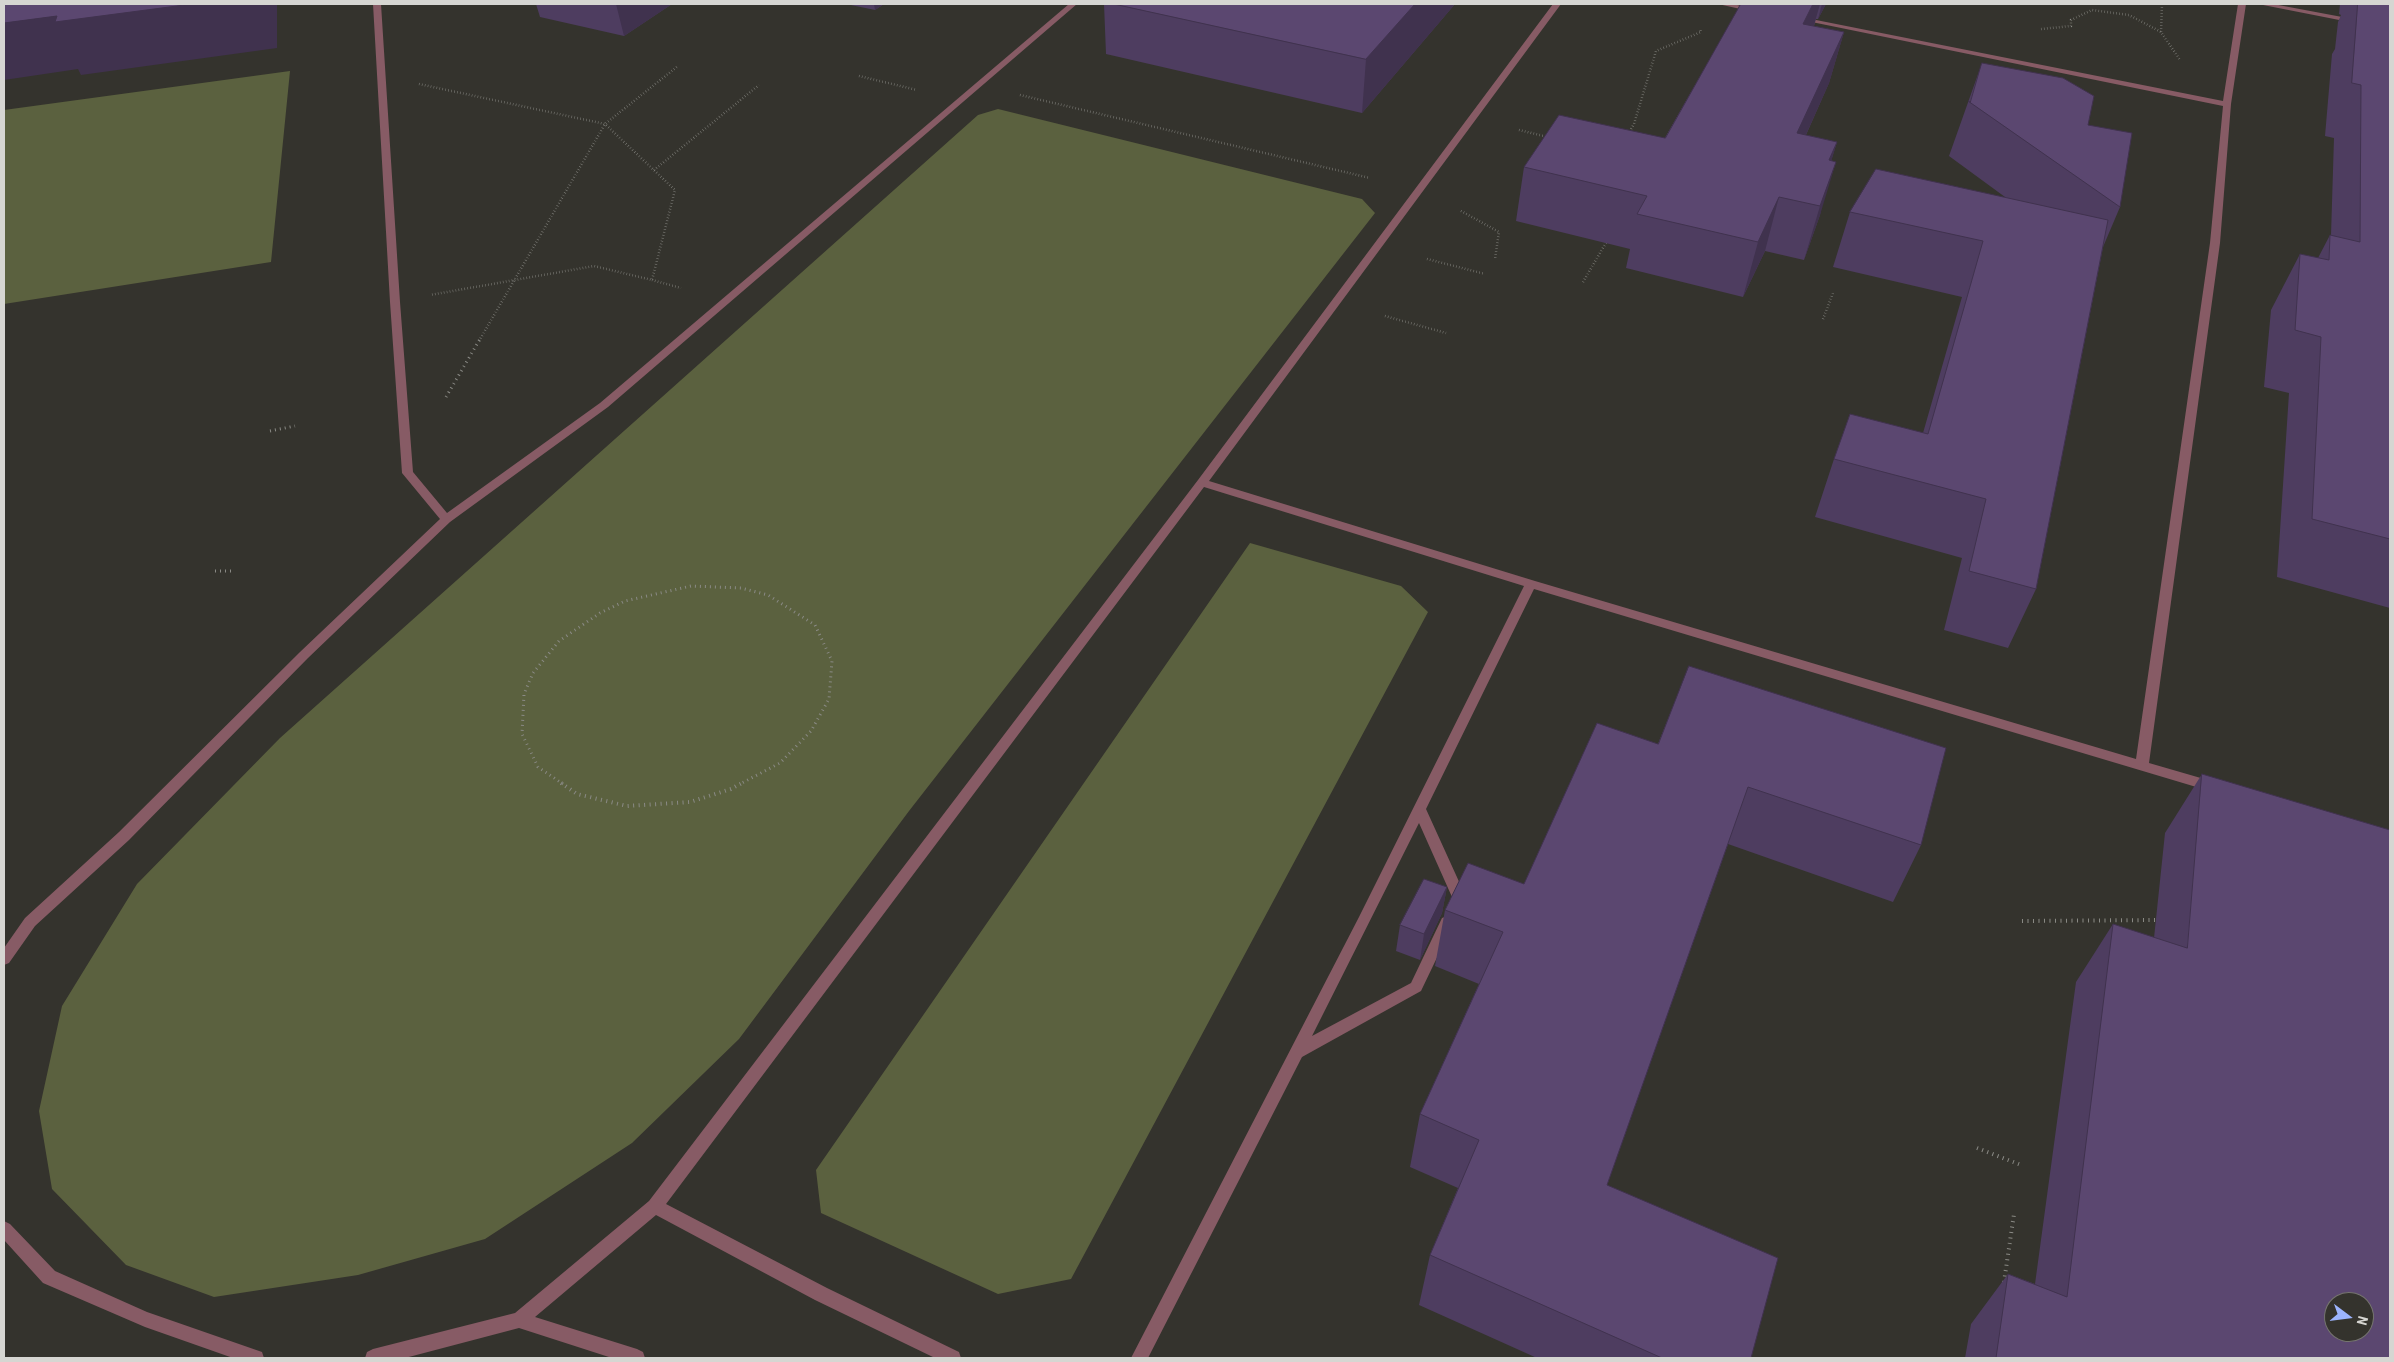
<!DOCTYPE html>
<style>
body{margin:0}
#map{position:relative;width:2394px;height:1362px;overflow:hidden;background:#34332d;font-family:"Roboto Condensed",sans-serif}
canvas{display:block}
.frame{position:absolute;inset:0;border:5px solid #d6d6d2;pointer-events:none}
.north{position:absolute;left:2324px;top:1292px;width:50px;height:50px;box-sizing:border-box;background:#34332d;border:1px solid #75746f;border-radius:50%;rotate:105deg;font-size:14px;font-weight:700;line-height:20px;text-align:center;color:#d6d6d2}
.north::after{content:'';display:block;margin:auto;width:18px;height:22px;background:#9cb4fd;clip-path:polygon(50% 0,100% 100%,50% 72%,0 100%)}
</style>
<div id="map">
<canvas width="2394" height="1362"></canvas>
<div class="frame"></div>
<div class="north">N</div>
</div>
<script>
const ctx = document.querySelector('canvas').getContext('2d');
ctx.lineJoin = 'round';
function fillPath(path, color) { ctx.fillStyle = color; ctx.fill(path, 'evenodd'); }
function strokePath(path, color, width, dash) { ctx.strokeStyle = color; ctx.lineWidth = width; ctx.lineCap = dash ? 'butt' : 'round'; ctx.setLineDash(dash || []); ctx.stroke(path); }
fillPath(new Path2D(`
 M290,71l-19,191 -267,42v-194z
 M998,109l364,90 13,14 -466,598 -170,228 -107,104 -147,96 -127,36 -144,22 -88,-32 -74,-76 -13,-78 23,-105 75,-122 143,-146 698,-623z
 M1250,543l151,43 27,26 -357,667 -73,15 -177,-81 -5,-43z`), '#5b613f');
strokePath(new Path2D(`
 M2162,4l-1,28 19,28
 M2041,29l30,-3v-6l21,-10 37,5 32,17
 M859,76l58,14
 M419,84l186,40 70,66 -23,90 -58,-14 -164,29
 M1020,95l350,83
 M1519,130l29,7
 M1628,134l6,-10 22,-73 45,-19 -1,-3
 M654,170l105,-85
 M1461,211l38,21 -4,27
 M1427,259l58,15
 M652,280l29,8
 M1583,282l24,-41
 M1385,316l61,17
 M1823,319l10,-26
 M479,341l126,-217 73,-58`), '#8a8a85', 2.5, [0.5, 2.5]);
strokePath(new Path2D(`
 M446,397l34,-58
 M270,431l25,-5
 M215,571h20
 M563,784l-25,-17 -16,-33 2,-40 9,-21 26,-32 41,-28 25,-12 66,-15 50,2 27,7 47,30 17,36 -3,38 -18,32 -31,32 -40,21`), '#8a8a85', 3, [1, 4]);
strokePath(new Path2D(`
 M561,783l16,11 50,12 63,-4 41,-13 11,-6
 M2022,921l134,-1
 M1977,1148l44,17
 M2004,1282l10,-68`), '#8a8a85', 4, [1, 4.5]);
fillPath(new Path2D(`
 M373,4h8l19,298 13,170 34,41 153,-110 469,-399h8l-469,403 -158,115 -142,136 -179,182 -94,86 -26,37 -5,2v-17l21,-30 94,-86 181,-180 140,-133 -38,-46 -12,-171z
 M1553,4h8l-352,477 326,100 601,178 74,-516 13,-137 -426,-87 4,-2 422,84 15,-97h8l-15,100 -11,139 -71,520 69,20 2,4 -2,4 -5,1 -679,-203 -108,220 40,88 -5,11 -5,2 -5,-2 -2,-4 3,-7 -33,-74 -107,213 99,-53 31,-65 5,-2 5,2 2,4 -33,69 -119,66 -154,301h-17l228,-441 165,-331 -320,-99 -538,717 161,84 132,64 2,6h-26l-120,-58 -159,-85 -121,102 102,32 6,3 2,6h-33l-93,-30 -114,30h-40l2,-6 6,-3 142,-36 134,-112 549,-721z
 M1718,4h15l25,6 -4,2z
 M2258,4h15l117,22v4z
 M4,1221l6,3 45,47 92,41 115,40 2,6h-31l-88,-31 -102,-44 -39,-43z`), '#875b65');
fillPath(new Path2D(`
 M536,4h136l-48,32 -84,-19z
 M846,4h38l-9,6z
 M1104,4h351l-93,109 -256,-59z
 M1741,4h85l-8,15h-2l-2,7 30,6 -15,51 -23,52 31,7 -6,19 -11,54 -16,45 -39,-9 -22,46 -117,-29 4,-19 -114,-28 8,-54 141,-29z
 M2340,4h50v604l-113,-31 12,-184 -25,-6 7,-77 29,-56 18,4 12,-23h1l3,-97 -9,-2 7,-82 3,-5 3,-27 3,-7 -2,-1z
 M1982,63l106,62 32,82 -17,40 -67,342 -28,59 -64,-18 18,-72 -147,-41 19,-58 89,-26 39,-136 -129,-30 17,-55 155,-15 -56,-41z
 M1597,723l324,122 -28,57 -165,-58 -121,341 144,173h-214l-118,-53 11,-50 28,-67 -48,-21 10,-53 59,-130 -44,-18 10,-56 79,-26z
 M2202,774l188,584h-425l6,-34 37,-50 27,10 41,-302 37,-58 41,14 11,-105z
 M1447,887l-5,26 -22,47 -24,-9 4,-26z`), '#4e3d60');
fillPath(new Path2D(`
 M192,4h85v44l-196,27 -3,-6 -74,11v-57l53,-7z
 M616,4h56l-48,32z
 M874,4h10l-9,6z
 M1415,4h40l-93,109 4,-54z
 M1813,4h7l-6,21 -25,50 14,-51z
 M1822,4h4l-8,15z
 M1844,32l-15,51 -46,103 14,-53z
 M1837,142l-16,53 8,-35z
 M1836,162l-16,53 -16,45 16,-54z
 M1779,197l-14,54 -22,46 15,-55z
 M1447,887l-5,26 -22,47 4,-26z`), '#40324e');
const building = new Path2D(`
 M4,4h188l-137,18 2,-6 -53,7z
 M1114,4h301l-49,55z
 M1741,4h72l-10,20 41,8 -47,101 40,9 -8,18 7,2 -16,44 -41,-9 -21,45 -121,-28 10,-18 -123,-29 35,-52 106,23z
 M2358,4h32v535l-78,-20 9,-182 -26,-7 5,-76 29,6 1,-25 30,7 1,-157 -9,-2z
 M1982,63l81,15 31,18 -6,29 44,8 -12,74 -152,-106 2,1z
 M1876,169l232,51 -72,369 -67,-18 17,-72 -152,-40 16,-45 78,20 55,-193 -133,-29z
 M1689,666l257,82 -25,97 -173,-58 -141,398 171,73 -27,100h-89l-232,-103 49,-115 -59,-26 83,-182 -58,-22 23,-47 56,21 73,-161 61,21z
 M2202,774l188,56v528h-394l12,-84 59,23 46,-373 74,24zM2334,1302h30v30h-30z
 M1424,879l23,8 -23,47 -24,-9z`);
fillPath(building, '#5b4770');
strokePath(building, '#40324e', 1);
</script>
